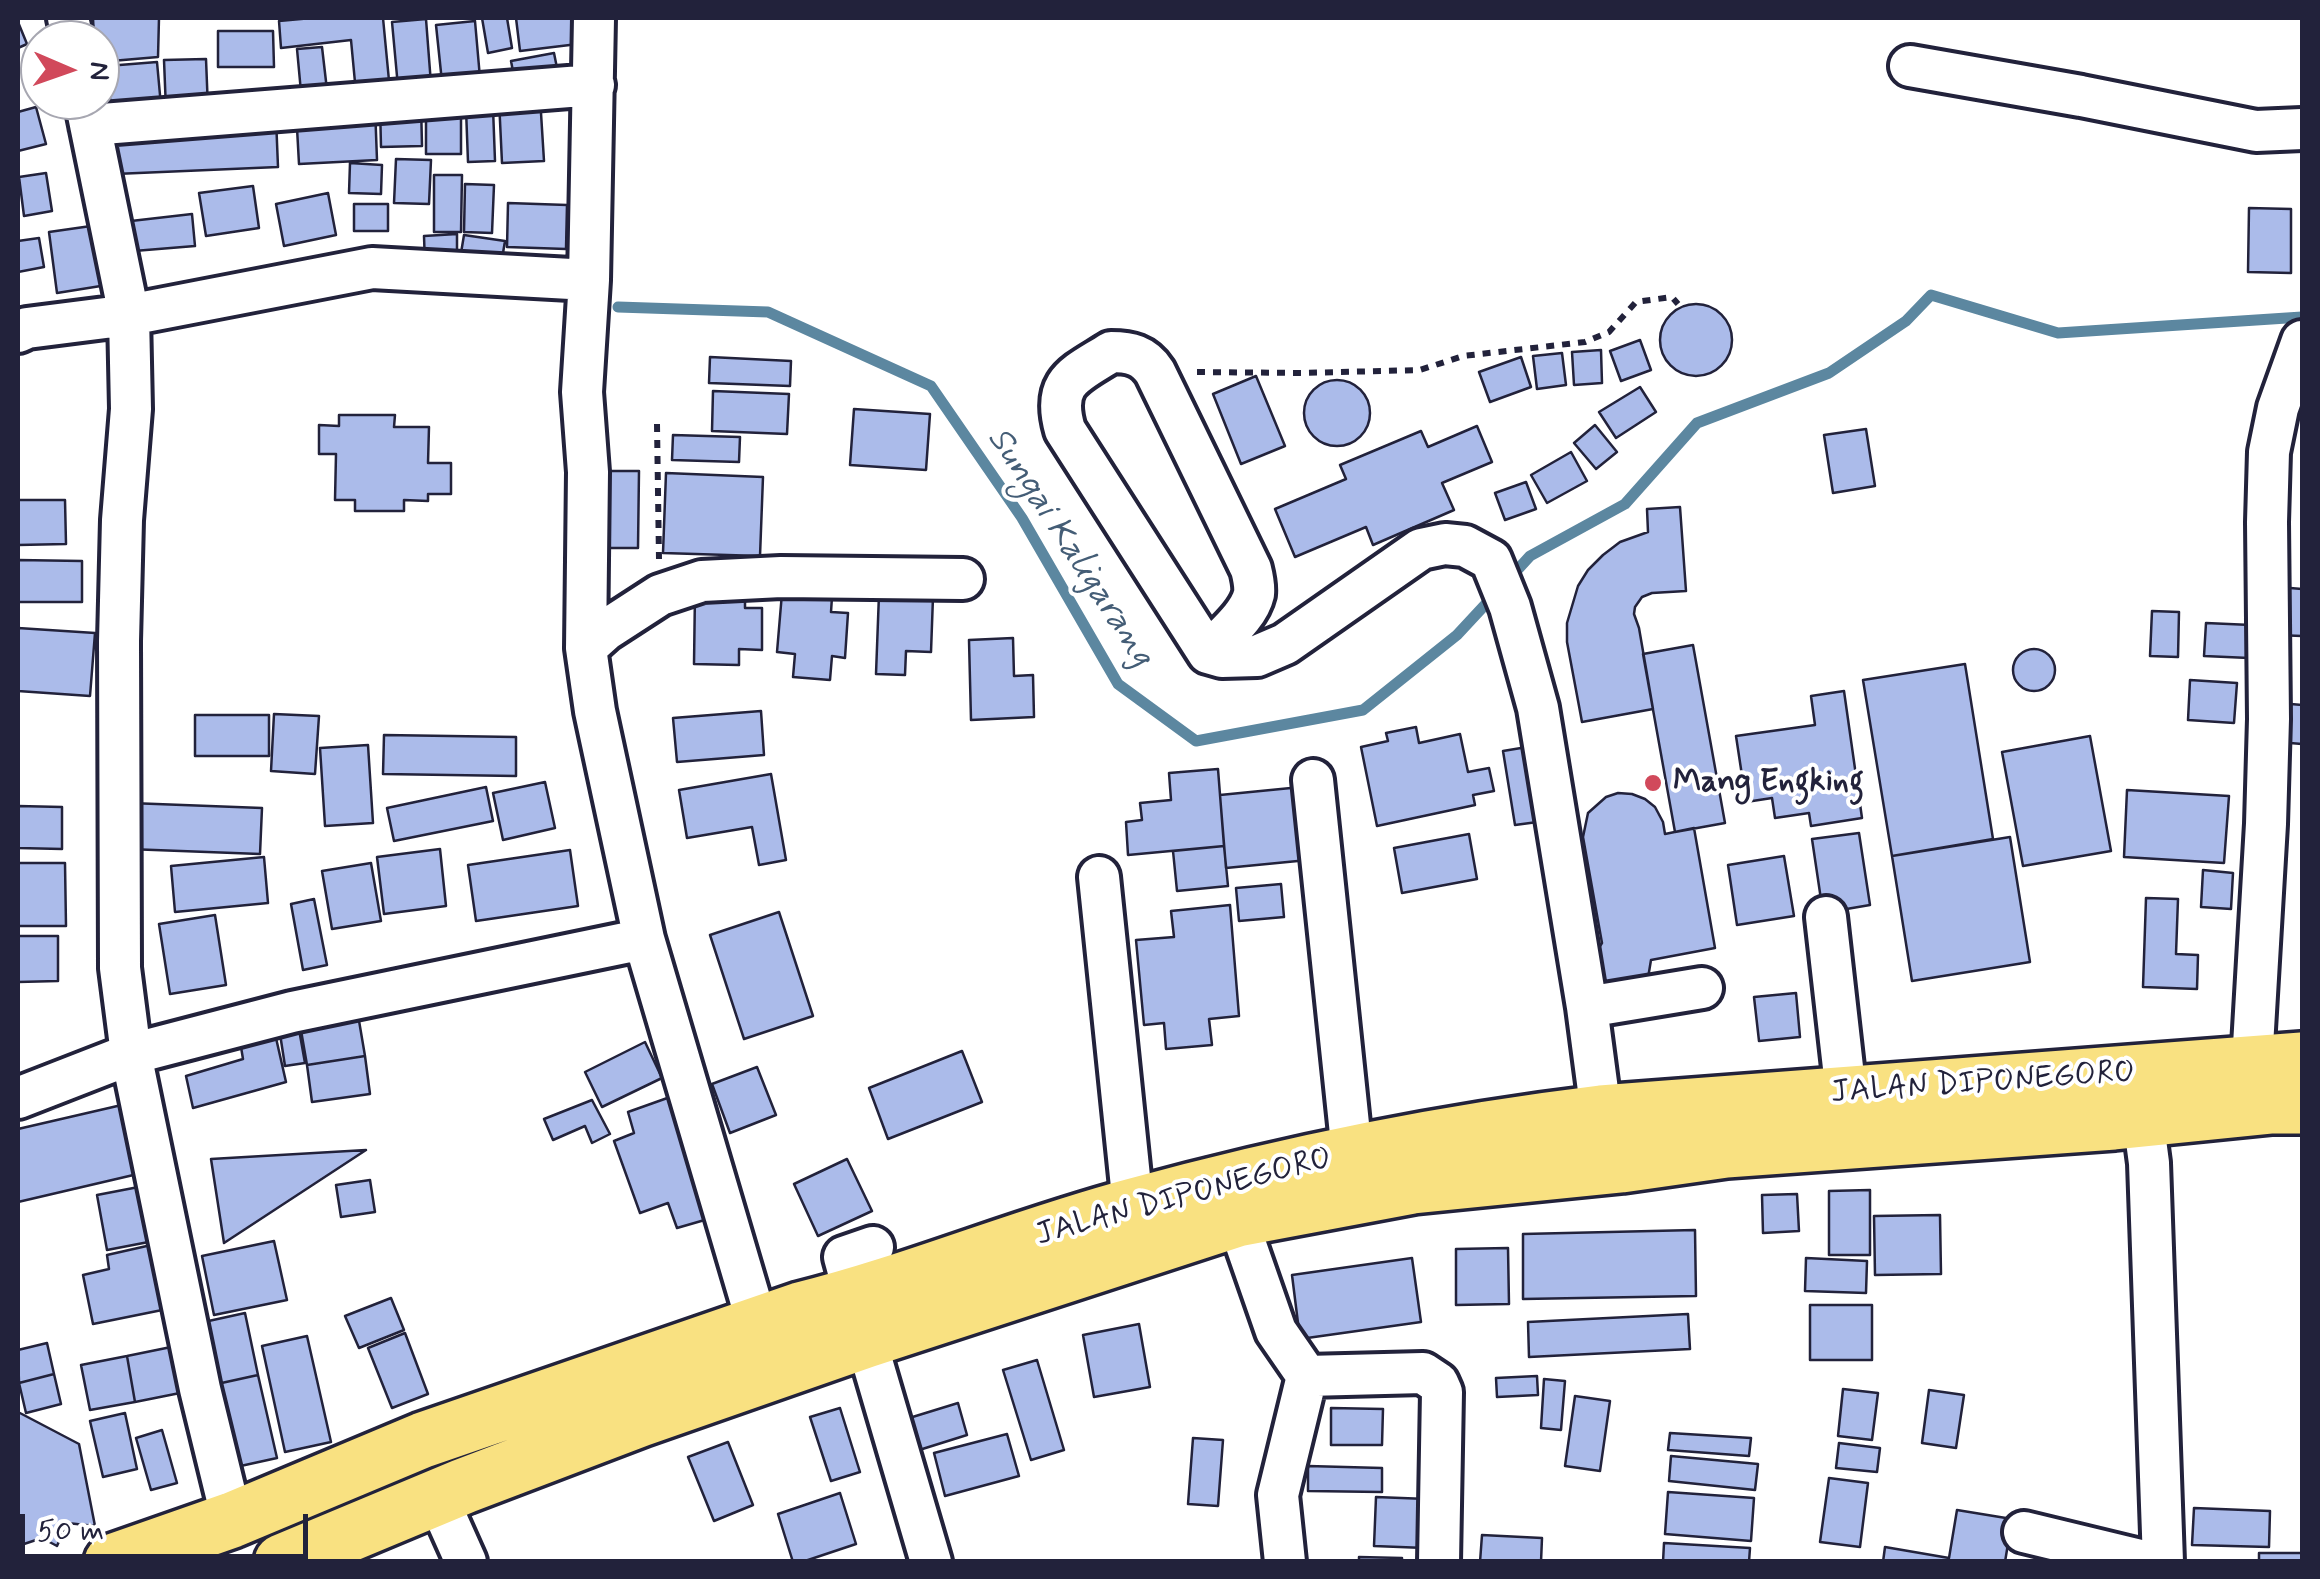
<!DOCTYPE html>
<style>
body{margin:0}
#map{position:relative;width:2320px;height:1579px;overflow:hidden;background:#fff;font-family:Mynerve,sans-serif}
canvas{display:block}
.frame{position:absolute;inset:0;border:20px solid #22223b;pointer-events:none}
.north{position:absolute;left:20px;top:20px;width:100px;height:100px;box-sizing:border-box;background:#fff;border:2px solid #a7a7b1;border-radius:50%;rotate:92deg;font-size:28px;font-weight:700;line-height:40px;text-align:center;color:#22223b}
.north::after{content:'';display:block;margin:auto;width:35px;height:45px;background:#d1495b;clip-path:polygon(50% 0,100% 100%,50% 72%,0 100%)}
.scale{position:absolute;left:20px;top:1514px;width:288px;height:45px;box-sizing:border-box;border:5px solid #22223b;border-top:0;padding-left:12px;font-size:30px;line-height:35px;white-space:nowrap;color:#22223b;-webkit-text-stroke:8px #fff;paint-order:stroke}
</style>
<div id="map">
<canvas width="2320" height="1579"></canvas>
<div class="frame"></div>
<div class="north">N</div>
<div class="scale">50 m</div>
</div>
<script>
const ctx = document.querySelector('canvas').getContext('2d');
ctx.lineJoin = 'round';
function strokePath(path, color, width, dash) { ctx.strokeStyle = color; ctx.lineWidth = width; ctx.lineCap = dash ? 'butt' : 'round'; ctx.setLineDash(dash || []); ctx.stroke(path); }
function fillPath(path, color) { ctx.fillStyle = color; ctx.fill(path, 'evenodd'); }
function write(font, color, halo, rows, align = 'center') {
  ctx.font = font + ' Mynerve,sans-serif'; ctx.lineWidth = 8; ctx.setLineDash([]); ctx.textBaseline = 'middle'; ctx.strokeStyle = halo; ctx.fillStyle = color; for (const [text, x, y, turn = 0] of rows) {
    ctx.save(); ctx.translate(x, y); ctx.rotate((+turn || 0) * Math.PI / 180); ctx.textAlign = isNaN(turn) ? turn : align; if (halo) ctx.strokeText(text, 0, 0); ctx.fillText(text, 0, 0); ctx.restore();
  }
}
strokePath(new Path2D(`
 M618,307l150,5 163,74 91,132 96,166 78,57 167,-31 94,-75 39,-42
 M1509,579l21,-23 95,-52 72,-81 132,-50 77,-52 25,-26 127,38 244,-16`), '#5c87a0', 11);
const building = new Path2D(`
 M93,18h66l-1,39 -58,5v-22h-6z
 M312,18h71l7,73 -34,2 -5,-53 -70,8 -2,-27z
 M482,18h25l5,30 -24,5z
 M516,18h59l3,26 -58,7z
 M426,19l5,65 -33,3 -6,-65z
 M475,21l5,57 -38,4 -6,-57z
 M18,22l9,22 -9,4z
 M218,31h55l1,36h-56z
 M322,47l5,43 -26,2 -4,-43z
 M554,53l5,25 -43,9 -5,-26z
 M206,59l2,50 -42,1 -2,-50z
 M157,62l4,44 -50,4 -4,-44z
 M540,97l4,64 -42,2 -3,-63z
 M426,102h35v52h-35z
 M421,103l1,43 -41,1 -1,-42z
 M36,107l10,37 -28,7v-39z
 M375,107l2,53 -78,4 -3,-54z
 M493,108l2,53 -27,1 -2,-53z
 M276,118l2,49 -163,7 -2,-49z
 M396,159l35,1 -2,44 -35,-1z
 M350,163l32,2 -1,29 -32,-1z
 M46,173l6,38 -28,5 -5,-39z
 M434,175h28l-1,57h-27z
 M465,184l29,1 -2,48 -28,-1z
 M253,186l6,42 -53,8 -7,-43z
 M328,193l8,42 -52,11 -8,-42z
 M508,203l59,2 -1,44 -59,-2z
 M354,204h34v27h-34z
 M2249,208l42,1v64l-43,-1z
 M192,214l3,32 -61,5 -3,-30z
 M98,225l9,60 -50,8 -8,-61z
 M457,234v31l-32,1 -1,-30z
 M464,235l41,6 -5,30 -41,-6z
 M39,238l5,29 -26,5v-31z
 M1660 340a36 36 0 1 1 72 0a36 36 0 1 1-72 0Z
 M1640,340l11,30 -30,11 -11,-30z
 M1601,350l1,33 -28,2 -2,-33z
 M1562,353l4,32 -29,4 -4,-33z
 M710,357l81,4 -1,25 -81,-3z
 M1521,357l10,30 -41,15 -11,-30z
 M1256,376l29,70 -44,18 -28,-70z
 M1304 413a33 33 0 1 1 66 0a33 33 0 1 1-66 0Z
 M1640,387l16,25 -40,26 -17,-26z
 M713,391l76,3 -2,40 -75,-3z
 M854,409l76,5 -4,56 -76,-5z
 M339,415h56l-1,12h35l-1,36h23v31h-23v7l-24,-1v11h-49v-11h-20l1,-46h-17v-29l20,1z
 M1595,425l22,27 -21,17 -22,-26z
 M1477,426l15,36 -50,21 12,27 -81,35 -7,-18 -71,30 -20,-48 71,-30 -6,-14 81,-34 7,16z
 M1866,429l9,57 -42,7 -9,-58z
 M673,435l67,2 -1,25 -67,-2z
 M1571,452l16,29 -40,22 -16,-28z
 M602,471h37l-1,77h-36z
 M666,473l97,4 -3,79 -97,-3z
 M1526,482l10,27 -31,11 -10,-27z
 M18,500h47l1,44 -48,1z
 M1680,507l6,84 -34,2 -10,4 -7,10 -1,7 5,14 14,81 -71,13 -15,-80v-19l11,-37 10,-16 15,-15 17,-13 28,-10 -1,-23z
 M18,560l64,1v41h-64z
 M2278,587l24,2v47l-26,-1z
 M695,592h50v16h17v42l-23,-1v16l-45,-1z
 M782,593l50,4 -1,15 17,1 -3,45 -13,-2 -2,24 -37,-3 2,-23 -18,-2z
 M879,594l54,3 -2,55 -25,-1 -1,24 -29,-1z
 M2152,611l27,1 -1,45 -28,-1z
 M2206,623l45,2 -2,33 -45,-2z
 M18,628l77,5 -5,63 -72,-5z
 M1013,638l1,38 19,-1 1,42 -63,3 -2,-80z
 M1693,645l32,178 -50,9 -32,-178z
 M2013 670a21 21 0 1 1 42 0a21 21 0 1 1-42 0Z
 M1965,664l28,175 -101,17 -29,-176z
 M2190,680l47,3 -3,40 -46,-3z
 M1844,691l18,127 -51,8 -2,-13 -34,5 -3,-20 -26,4 -10,-66 79,-11 -4,-29z
 M2291,704l11,1v39l-12,-1z
 M761,711l3,44 -87,7 -4,-44z
 M274,714l45,2 -4,58 -44,-3z
 M195,715h74v41h-74z
 M1416,727l3,16 41,-9 8,38 21,-4 5,23 -21,4 2,10 -98,21 -16,-79 27,-6 -2,-8z
 M384,735l132,2v39l-133,-2z
 M2090,736l21,115 -88,15 -21,-114z
 M368,745l5,78 -48,3 -5,-78z
 M1533,746l12,75 -30,4 -12,-74z
 M1218,769l6,77 -96,9 -2,-33 16,-2 -2,-17 31,-3 -2,-27z
 M771,774l15,86 -27,5 -7,-38 -65,11 -8,-48z
 M545,782l10,46 -52,12 -10,-47z
 M486,787l7,34 -99,20 -7,-33z
 M1301,787l7,73 -82,8 -6,-73z
 M2127,790l102,6 -5,67 -100,-6z
 M1618,793l14,1 13,5 10,8 8,15 2,12 29,-6 21,120 -64,12 -3,18 -36,11 -12,-8 -5,-27 7,-11 -19,-106 5,-24 18,-16z
 M130,803l132,5 -2,46 -132,-5z
 M18,806l44,1v42l-44,-1z
 M1859,833l11,72 -47,8 -11,-74z
 M1469,834l8,45 -75,14 -8,-45z
 M2010,837l20,125 -118,19 -20,-125z
 M1224,846l4,40 -51,5 -4,-40z
 M440,849l6,57 -62,8 -7,-57z
 M570,850l8,56 -102,15 -8,-56z
 M1784,856l10,60 -57,9 -9,-60z
 M264,857l4,46 -93,9 -4,-46z
 M18,863h47l1,63h-48z
 M371,863l10,58 -49,8 -10,-58z
 M2203,870l30,3 -2,36 -30,-2z
 M1281,884l3,33 -45,4 -3,-33z
 M2146,898l32,1 -2,55 22,1 -1,34 -54,-2z
 M314,899l13,66 -24,5 -12,-66z
 M1230,905l9,111 -30,3 3,26 -46,4 -2,-26 -20,2 -8,-85 38,-3 -3,-26z
 M779,912l34,104 -69,23 -34,-104z
 M215,915l11,70 -56,9 -11,-70z
 M18,936h40v45l-40,1z
 M1796,993l4,44 -41,4 -5,-44z
 M356,1003l9,53 -58,9 -9,-52z
 M297,1018l8,45 -20,3 -7,-45z
 M276,1038l10,44 -93,26 -7,-32 57,-17 -2,-12z
 M645,1042l17,36 -60,29 -17,-35z
 M962,1051l20,51 -94,37 -19,-51z
 M365,1056l5,38 -58,8 -5,-37z
 M757,1067l19,48 -46,18 -18,-49z
 M687,1091l35,124 -45,13 -9,-25 -28,10 -26,-72 20,-8 -6,-21z
 M592,1100l18,34 -18,9 -7,-17 -32,14 -9,-21z
 M126,1104l16,69 -124,29v-73z
 M366,1150l-142,93 -13,-84z
 M847,1159l25,52 -54,25 -24,-52z
 M370,1180l5,32 -34,5 -5,-32z
 M149,1185l10,55 -52,10 -10,-55z
 M1870,1190v65h-41v-64z
 M1797,1194l2,37 -36,2 -1,-38z
 M1940,1215l1,59 -66,1 -1,-59z
 M1695,1230l1,66 -173,3v-65z
 M274,1241l13,59 -73,15 -12,-59z
 M160,1243l17,64 -84,17 -10,-49 26,-6 -2,-14z
 M1508,1248l1,56 -53,1v-56z
 M1412,1258l9,64 -121,17 -8,-64z
 M1806,1258l61,3 -1,32 -61,-2z
 M391,1298l13,32 -45,18 -14,-32z
 M1810,1305h62v55h-62z
 M245,1313l13,62 -41,9 -13,-62z
 M1688,1314l2,35 -161,8 -1,-35z
 M1139,1324l11,63 -56,10 -11,-62z
 M405,1333l23,61 -36,14 -24,-60z
 M307,1336l24,106 -46,10 -23,-106z
 M47,1343l7,31 -35,9 -1,-33z
 M176,1346l9,46 -50,10 -8,-46z
 M127,1356l8,46 -45,8 -9,-45z
 M1037,1360l27,90 -33,10 -28,-90z
 M54,1374l7,30 -35,9 -7,-30z
 M258,1375l19,83 -41,9 -19,-83z
 M1537,1376l1,19 -41,2 -1,-19z
 M1544,1379l21,2 -4,49 -20,-2z
 M1843,1389l35,4 -6,47 -34,-4z
 M1929,1390l35,5 -8,53 -34,-5z
 M1575,1396l35,5 -10,70 -35,-5z
 M958,1403l9,32 -51,16 -10,-32z
 M840,1408l20,64 -29,9 -21,-64z
 M1331,1408l52,1 -1,36h-51z
 M18,1412l61,32 16,82 -28,-3 -10,23 -15,-8 -24,8z
 M125,1413l12,56 -34,8 -13,-56z
 M162,1430l15,53 -26,7 -15,-52z
 M1670,1433l81,5 -2,18 -81,-6z
 M1007,1434l12,42 -74,20 -11,-43z
 M1193,1438l30,2 -5,66 -30,-2z
 M728,1442l25,63 -39,16 -26,-64z
 M1839,1443l41,5 -3,24 -41,-4z
 M1671,1456l87,8 -3,26 -86,-9z
 M1308,1466l74,2v24l-74,-1z
 M1829,1478l39,5 -8,64 -40,-5z
 M1668,1492l86,6 -3,43 -86,-7z
 M840,1493l16,51 -54,18h-9l-15,-48z
 M1376,1497l51,2 -2,49 -51,-2z
 M2194,1508l76,3 -1,36 -77,-2z
 M1957,1510l55,9 -7,43h-122l2,-15 64,11z
 M1482,1535l60,3 -1,24h-61z
 M1664,1543l86,5 -1,14h-86z
 M2259,1553h43v9h-43z
 M1359,1557l43,1v4h-43z`);
fillPath(building, '#abbbea');
strokePath(building, '#22223b', 2.5);
const minor = new Path2D(`
 M68,18l5,22
 M594,18l-5,262 -7,112 6,80 -2,176 9,63 49,228 114,387 11,23
 M1910,66l171,30 175,35 46,-2
 M85,100l44,215 2,94 -9,111 -3,121 1,327 11,86 69,335 32,131
 M90,125l504,-40
 M18,332l9,-4 102,-13 243,-47 217,12
 M586,648l20,-18 54,-35 42,-14 79,-4 182,2
 M1208,653c15,-17 41,-37 46,-59 1,-8 -1,-17 -3,-25l-96,-197c-11,-17 -25,-20 -44,-20 -36,23 -60,29 -46,78l143,223 14,4 35,-1 28,-12 136,-95 24,-5 20,2 26,14 19,47 28,101 49,299 14,106 10,25
 M1313,780l39,373
 M1099,877l34,329
 M1826,917l20,177
 M1587,1007l115,-19
 M2252,1063l14,-239 3,-105 -2,-197 2,-70 9,-44 24,-67
 M18,1098l113,-44 161,-42 352,-73
 M2143,1118l6,45 14,399
 M1237,1219l39,112 31,45 116,-3 15,10 4,9 -3,170
 M861,1295l-11,-16 -6,-22 29,-10
 M866,1340l65,222
 M437,1497l29,65
 M2024,1532l124,30
 M1285,1562l-7,-67 29,-119`);
const highway = new Path2D(`
 M112,1562l120,-42 191,-80 377,-130c113,-28 220,-74 333,-104 153,-42 310,-74 468,-93l701,-53
 M282,1562l182,-76 176,-67 226,-79 371,-121 176,-33 208,-21 105,-15 388,-28 158,-16h30`);
strokePath(minor, '#22223b', 48);
strokePath(highway, '#22223b', 62);
strokePath(new Path2D(`
 M1197,372l104,1 119,-3 43,-14 122,-14 24,-10 27,-30 36,-5 6,7
 M657,424l2,135`), '#22223b', 6, [8, 8]);
strokePath(minor, '#fff', 40);
strokePath(highway, '#f9e181', 55);
for (const [x, y, r, color] of [
 [1653,783,10,"#d1495b"]
]) { const dot = new Path2D(); dot.arc(x, y, r, 0, 2 * Math.PI); ctx.fillStyle = color; ctx.fill(dot); strokePath(dot, '#fff', 4); }
write('bold 32px', '#22223b', '#fff', [
 ["Mang Engking",1673,783]
], 'left');
write('32px', '#22223b', '#fff', [
 ["JALAN DIPONEGORO",1983,1084,-4],
 ["JALAN DIPONEGORO",1184,1198,-15]
]);
write('italic 35px', '#445d76', '#fff', [
 ["Sungai Kaligarang",1069,548,57]
]);
</script>
